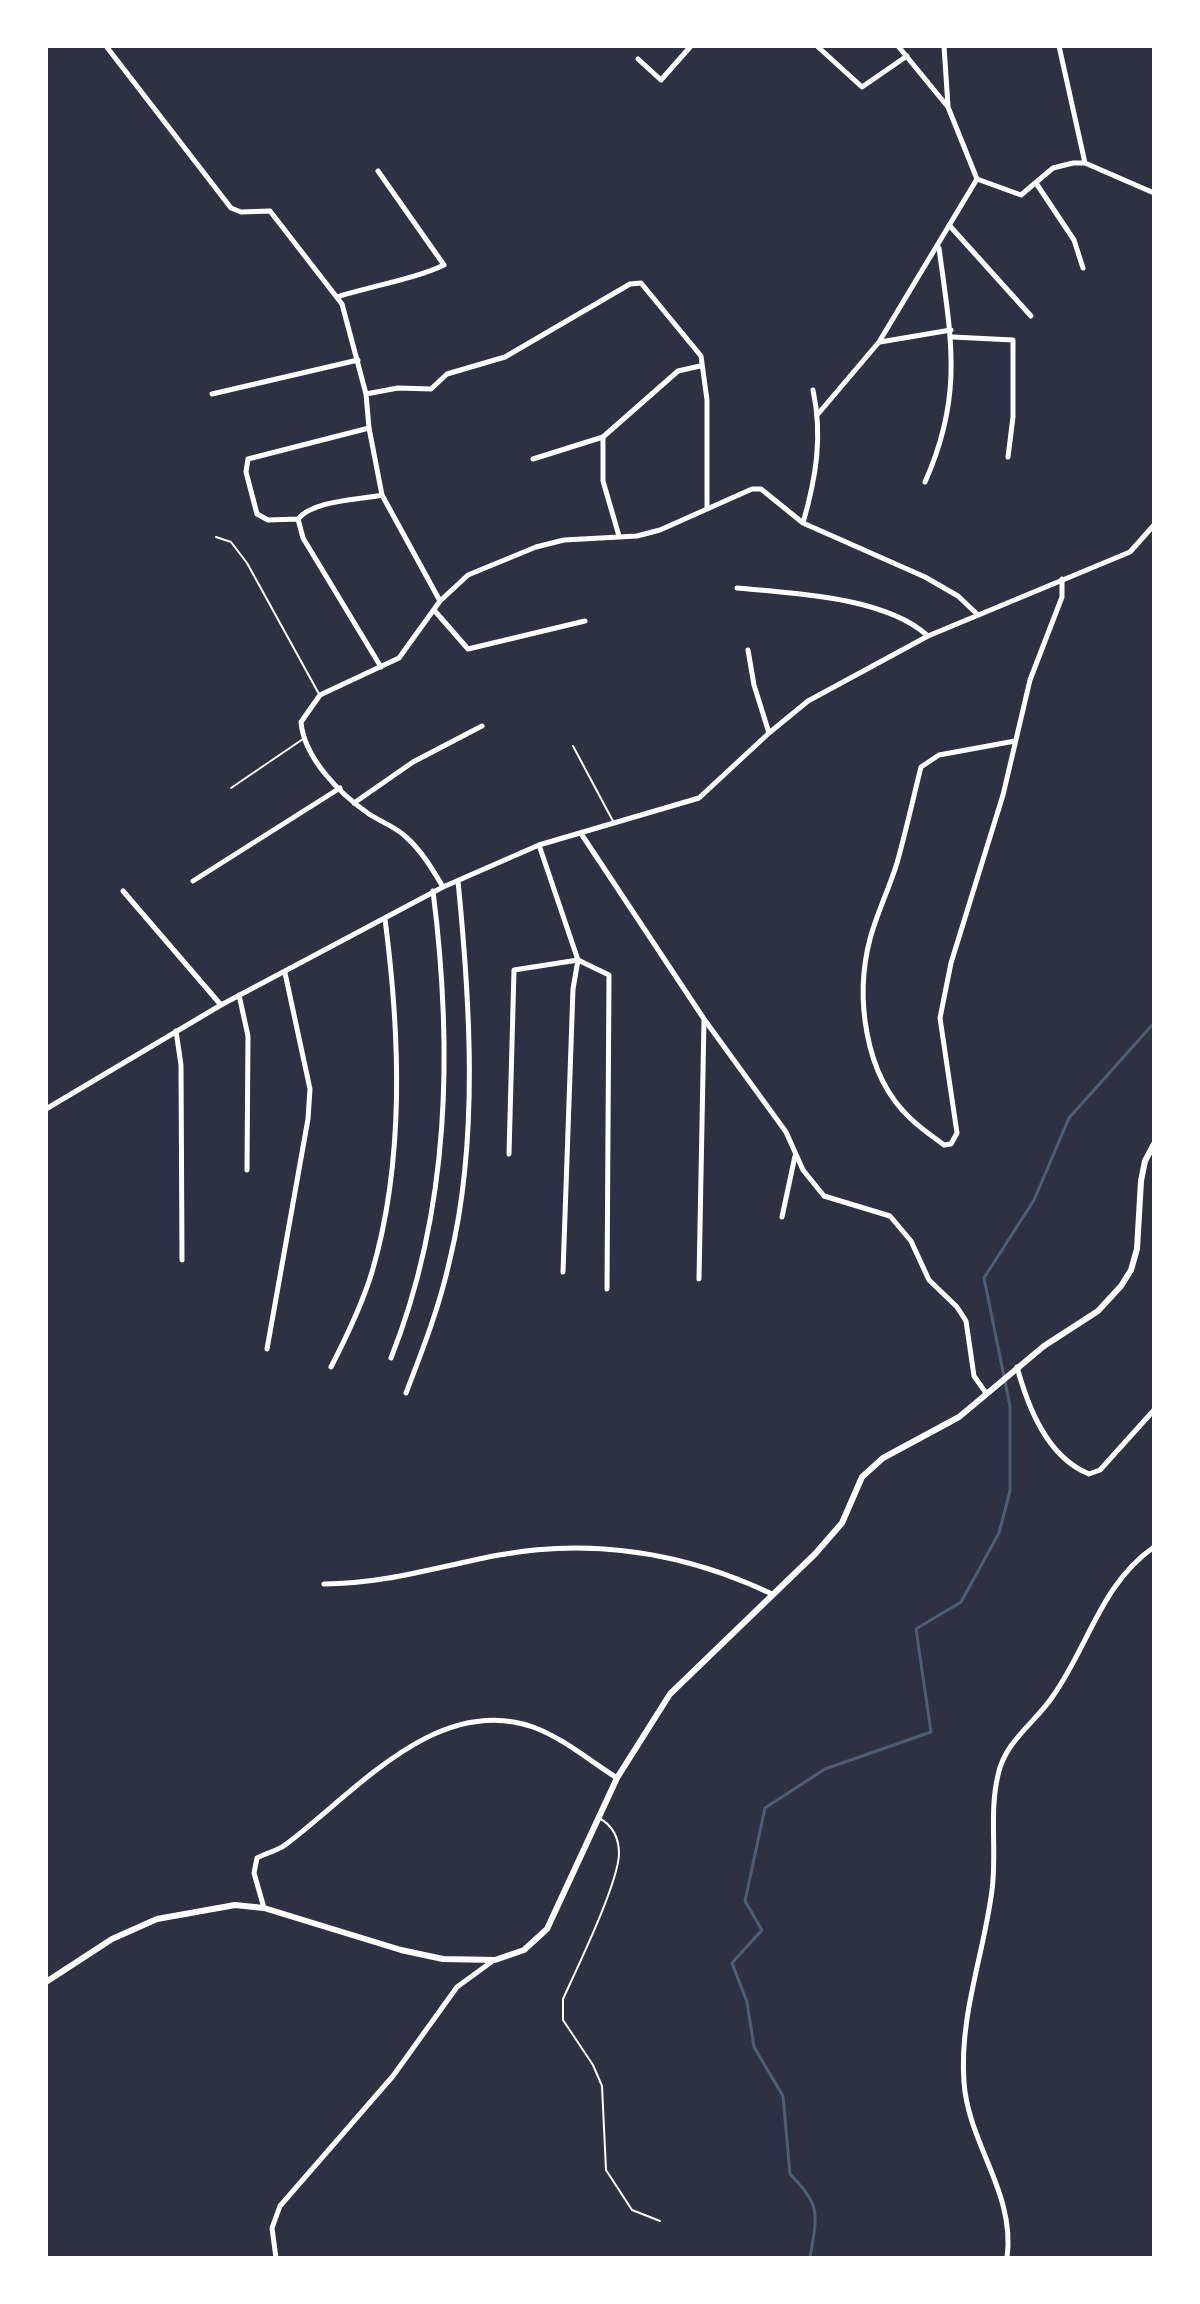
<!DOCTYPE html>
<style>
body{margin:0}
#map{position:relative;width:1200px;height:2304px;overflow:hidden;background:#2d3142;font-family:"Fira Sans",sans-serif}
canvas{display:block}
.frame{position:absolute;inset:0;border:48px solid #fff;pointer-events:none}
</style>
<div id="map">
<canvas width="1200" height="2304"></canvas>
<div class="frame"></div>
</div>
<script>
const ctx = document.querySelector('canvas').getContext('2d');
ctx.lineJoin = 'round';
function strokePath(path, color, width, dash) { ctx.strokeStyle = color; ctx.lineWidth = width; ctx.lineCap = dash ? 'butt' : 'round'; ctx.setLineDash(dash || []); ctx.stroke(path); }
strokePath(new Path2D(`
 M810,2258c7,-43 12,-52 -20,-84l-7,-78 -29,-49 -7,-45 -15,-39 30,-33 -17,-29 20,-93 60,-39 106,-37 -15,-103 45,-27 38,-69 11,-42v-85l-26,-128 50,-78 35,-82 85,-95`), '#4f5d75', 3);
strokePath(new Path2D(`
 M216,537l15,5 16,21 72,131
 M573,746l41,77
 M231,788l72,-49
 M599,1818c13,7 20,20 20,36 -1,30 -42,114 -56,145v21l30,45 9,21 4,84 26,40 28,11`), '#fff', 2);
strokePath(new Path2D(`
 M106,46l125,162 10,4 29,-1 72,93 24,90 3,34 13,67 58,106
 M817,46l45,41 45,-31
 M898,46l50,61 29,72
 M944,46l4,60
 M1059,46l26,117
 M638,59l23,21 30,-34
 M977,179l44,16 32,-27 20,-5h12l69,30
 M1036,183l38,57 9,28
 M949,225l82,91
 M337,297c34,-11 78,-18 107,-32l-66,-94
 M953,337l60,3v77l-5,40
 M880,342l71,-12
 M212,394l146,-34
 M366,394l32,-6 33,1 16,-15 58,-17 125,-73 11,-1 60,73 6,44v109
 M818,414l61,-72 98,-163
 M603,437v44l16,55
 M533,459l70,-22 75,-66 22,-5
 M925,482c39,-87 26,-144 14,-234
 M298,519l-30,1 -11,-6 -11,-42 2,-13 121,-31
 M298,519l5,19 78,129
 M298,519c16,-19 61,-19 84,-24
 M803,523c13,-45 20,-87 10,-133
 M737,588c56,5 149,9 191,48
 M434,610l34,39 117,-28
 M748,650l6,35 15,48
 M1015,741l-76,14 -18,12c-8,32 -15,64 -24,96 -8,26 -20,50 -27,76 -15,57 -6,136 40,179 10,10 22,18 34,27l7,-1 6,-11 -17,-115 11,-55 52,-168 27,-115 32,-83v-18
 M354,803l59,-41 69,-36
 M582,835l122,184 82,113 17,38 21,26 66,20 21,25 18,39 28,27 9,14 8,55 12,17
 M539,845l39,115 -5,29 -10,283
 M193,881l147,-93
 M443,887c-10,-17 -22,-37 -37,-50 -10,-10 -25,-15 -37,-23 -29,-20 -65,-56 -68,-92l19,-27 79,-37 41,-57 28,-26 68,-28 28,-7 73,-4 23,-6 92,-41h9l42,34 122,54 33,19 19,18
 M123,891l98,114
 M239,995l9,41 -1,134
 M176,1031l5,34 1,195
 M46,1109l175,-104 222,-118 96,-42 160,-47 70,-65 39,-32 120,-65 202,-84 24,-27
 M509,1154l5,-184 64,-10 31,15 -2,314
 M782,1217l13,-61
 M699,1279l5,-259
 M267,1349l41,-230 2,-30 -25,-116
 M391,1358c59,-149 62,-309 42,-467
 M331,1367c16,-31 31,-62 41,-95 33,-112 28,-238 13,-353
 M1017,1367c11,40 30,90 72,107l11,-4 54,-60
 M406,1393c17,-44 34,-88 44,-134 29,-119 20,-257 8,-378
 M324,1584c61,0 116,-18 175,-29 94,-17 187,-2 273,39
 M264,1908l-10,-35 3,-15c9,-5 20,-7 28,-13 69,-51 151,-152 248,-118 30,11 57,34 84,51
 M276,2258l-4,-30 8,-22 113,-130 64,-89 37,-27
 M1007,2258c9,-65 -39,-114 -43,-176 -5,-66 20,-128 28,-192 5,-38 -3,-78 6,-115 7,-34 37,-52 55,-79 36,-51 48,-112 101,-149`), '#fff', 5);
strokePath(new Path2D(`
 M46,1982l66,-43 45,-20 78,-14 29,3 137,42 42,9 52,1 29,-10 23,-21 70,-151 53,-84 145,-140 27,-31 20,-46 21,-19 76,-41 85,-71 54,-35 23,-25 10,-16 6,-21 4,-68 4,-20 9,-17`), '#fff', 6);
</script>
